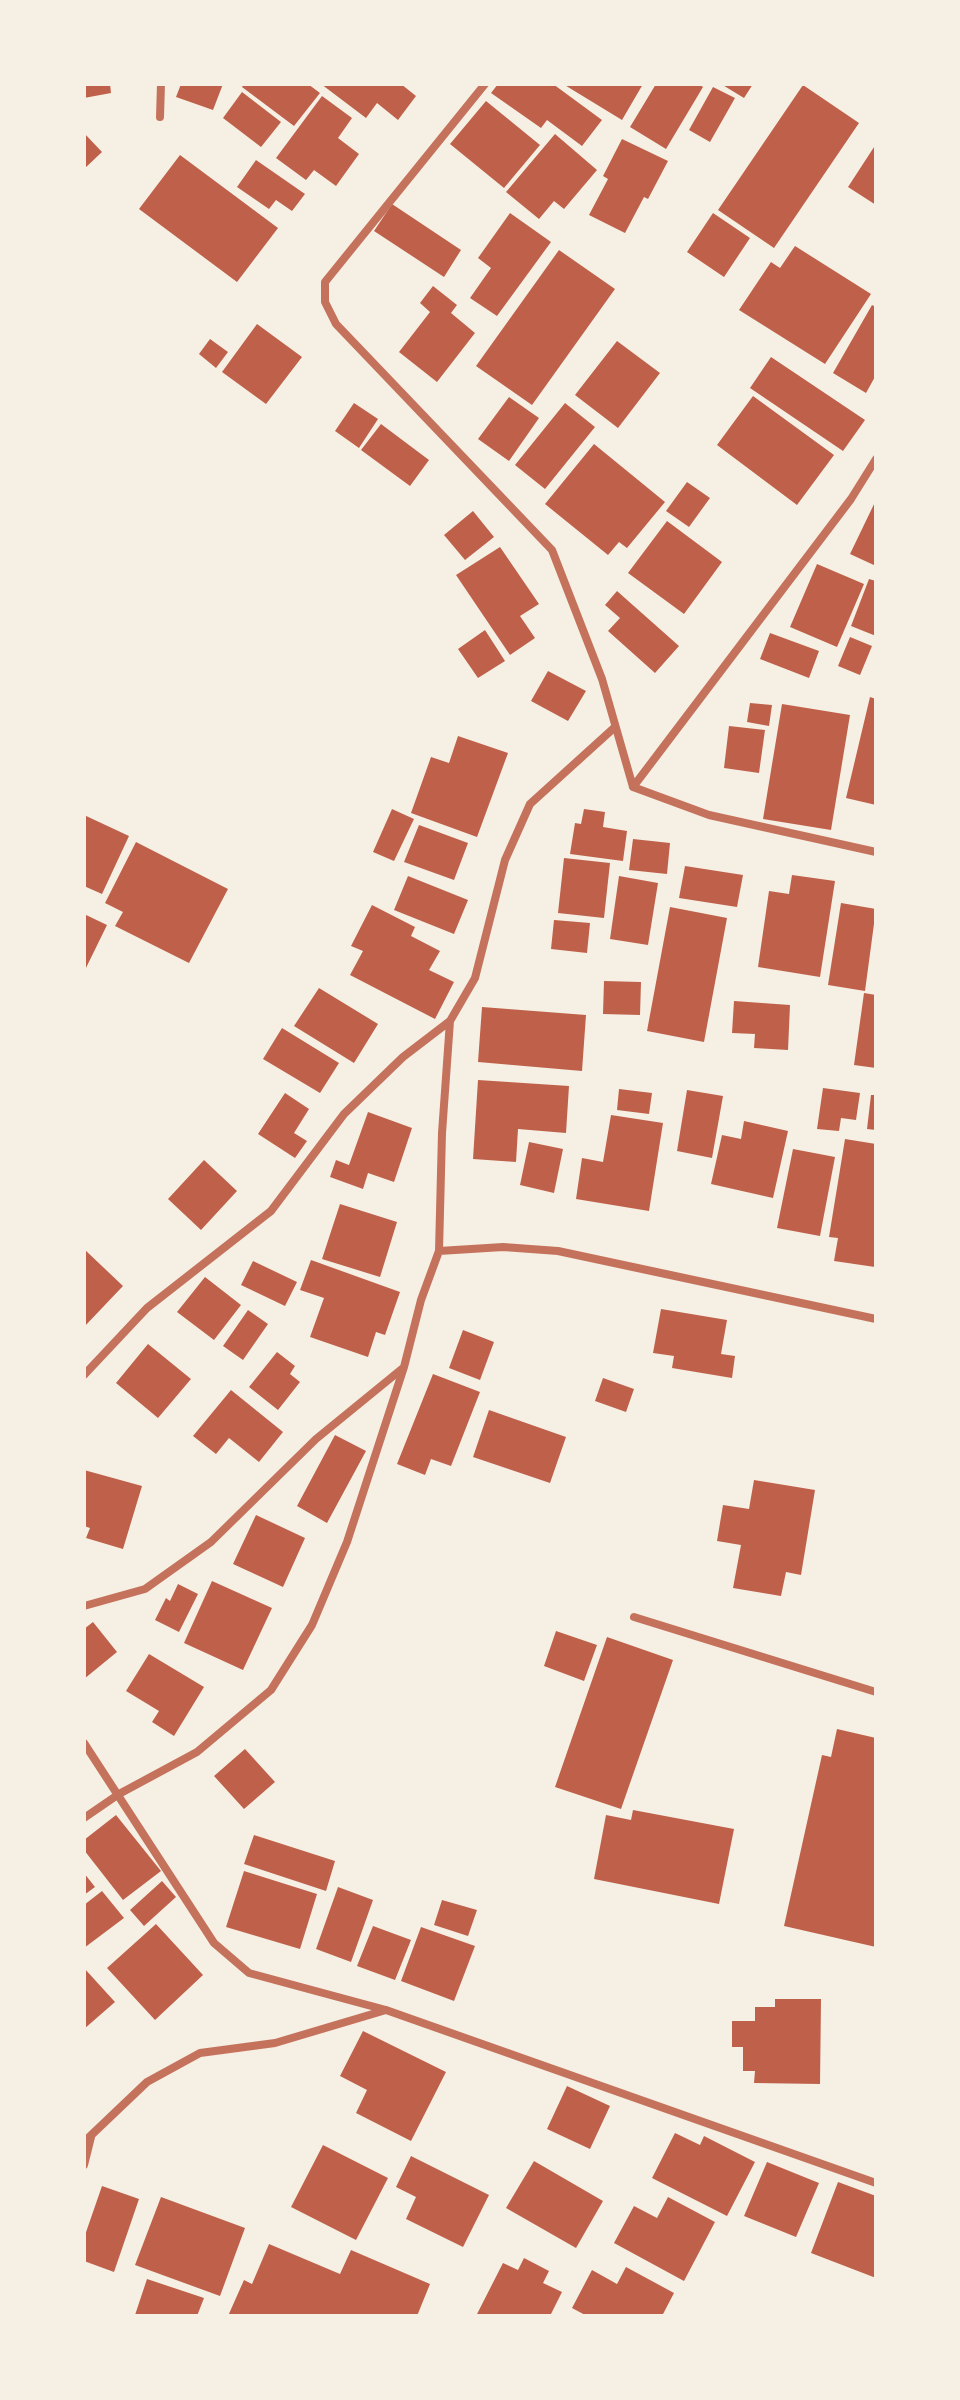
<!DOCTYPE html>
<style>
body{margin:0}
#map{position:relative;width:960px;height:2400px;overflow:hidden;background:#f6efe4;font-family:"Varela Round",sans-serif}
canvas{display:block}
.frame{position:absolute;inset:0;border:86px solid #f6efe4;pointer-events:none}
</style>
<div id="map">
<canvas width="960" height="2400"></canvas>
<div class="frame"></div>
</div>
<script>
const ctx = document.querySelector('canvas').getContext('2d');
ctx.lineJoin = 'round';
function fillPath(path, color) { ctx.fillStyle = color; ctx.fill(path, 'evenodd'); }
function strokePath(path, color, width, dash) { ctx.strokeStyle = color; ctx.lineWidth = width; ctx.lineCap = dash ? 'butt' : 'round'; ctx.setLineDash(dash || []); ctx.stroke(path); }
fillPath(new Path2D(`
 M84,84h26l1,9 -27,5z
 M181,84h42l-10,26 -37,-13z
 M244,84h64l12,9 -26,33 -52,-39z
 M321,84h80l15,12 -18,24 -21,-17 -11,15z
 M498,84h55l49,36 -20,26 -35,-26 -6,8 -50,-35z
 M563,84h80l-21,36z
 M656,84h43l4,3 -37,62 -36,-22z
 M721,84h32l-9,14z
 M803,85l56,38 -85,125 -56,-38z
 M713,87l22,11 -25,44 -21,-12z
 M242,92l39,30 -20,25 -38,-29z
 M322,96l30,22 -14,20 21,16 -23,32 -22,-16 -8,10 -30,-22z
 M486,101l54,44 -36,43 -54,-44z
 M84,133l18,19 -18,17z
 M555,134l42,36 -33,39 -10,-8 -15,18 -33,-27z
 M622,139l46,22 -20,38 -4,-2 -19,36 -36,-18 19,-36 -5,-3z
 M876,144v61l-28,-18z
 M180,155l98,73 -41,54 -98,-73z
 M256,160l49,34 -13,17 -16,-11 -7,9 -32,-22z
 M392,204l69,46 -17,27 -70,-46z
 M510,213l41,29 -54,74 -27,-18 21,-30 -13,-10z
 M713,213l37,25 -26,39 -37,-25z
 M795,246l76,48 -46,70 -86,-54 32,-48 9,6z
 M559,250l56,39 -83,116 -56,-39z
 M433,286l24,19 -6,8 24,20 -38,49 -38,-30 31,-40 -10,-9z
 M872,305l4,2v68l-10,18 -33,-20z
 M257,324l45,33 -36,47 -44,-32z
 M210,339l18,13 -12,16 -17,-14z
 M617,341l43,32 -42,55 -43,-33z
 M771,357l94,63 -22,31 -93,-63z
 M753,396l81,59 -37,50 -80,-60z
 M509,397l30,21 -30,43 -31,-22z
 M354,403l24,16 -19,29 -24,-17z
 M565,403l30,24 -50,62 -30,-24z
 M381,424l48,36 -19,26 -49,-36z
 M594,444l71,58 -38,46 -8,-6 -11,13 -63,-51z
 M687,482l23,16 -21,29 -23,-16z
 M876,500v66l-26,-12z
 M473,511l21,26 -29,23 -21,-25z
 M667,521l55,41 -38,52 -56,-41z
 M500,547l39,57 -19,12 15,22 -25,17 -54,-80z
 M817,564l47,20 -27,63 -47,-20z
 M869,579l7,2v55l-25,-10z
 M617,591l62,55 -24,27 -47,-42 12,-13 -15,-13z
 M485,630l20,31 -27,17 -20,-29z
 M770,633l49,18 -10,27 -49,-19z
 M850,637l22,9 -12,29 -22,-9z
 M548,671l38,20 -18,30 -37,-20z
 M870,697l6,2v106l-30,-7z
 M750,703l22,2 -3,21 -22,-4z
 M782,704l68,11 -19,115 -68,-11z
 M729,726l36,4 -6,43 -35,-5z
 M458,736l50,17 -31,84 -66,-24 20,-56 18,6z
 M392,809l22,10 -20,42 -21,-9z
 M584,809l21,3 -2,15 24,4 -4,30 -53,-7 5,-31 6,1z
 M84,815l45,21 -27,58 -18,-8z
 M419,825l49,18 -14,37 -50,-18z
 M633,839l37,4 -3,31 -38,-4z
 M136,842l92,47 -39,74 -74,-37 8,-14 -18,-9z
 M564,858l46,5 -6,55 -46,-5z
 M685,866l58,9 -6,32 -58,-9z
 M792,875l43,6 -15,96 -62,-10 11,-76 20,3z
 M408,876l60,24 -14,34 -60,-24z
 M619,876l39,7 -10,62 -38,-6z
 M841,903l35,6 -11,82 -37,-6z
 M372,905l43,22 -4,9 29,15 -11,19 25,12 -19,37 -85,-44 13,-24 -12,-5z
 M670,907l57,11 -23,124 -57,-11z
 M84,914l23,11 -23,47z
 M554,920l36,3 -3,30 -36,-4z
 M604,981l37,1 -1,33 -37,-1z
 M319,988l59,36 -24,39 -60,-37z
 M864,993l12,2v73l-22,-3z
 M734,1001l56,4 -2,45 -34,-2 1,-14 -23,-1z
 M482,1007l104,8 -4,56 -104,-9z
 M282,1028l57,35 -19,30 -57,-34z
 M478,1080l91,6 -3,47 -48,-4 -2,33 -43,-3z
 M823,1088l37,5 -4,27 -15,-2 -2,13 -22,-2z
 M619,1089l33,4 -3,21 -32,-4z
 M687,1090l36,6 -11,62 -35,-7z
 M285,1093l24,16 -15,24 13,8 -12,17 -37,-24z
 M871,1095h5v35l-9,-1z
 M368,1112l44,16 -18,54 -26,-9 -5,16 -33,-12 6,-17 13,5z
 M611,1115l52,8 -14,88 -73,-12 6,-41 21,4z
 M744,1121l44,10 -15,67 -62,-14 11,-49 19,4z
 M845,1139l31,5 -1,123 -41,-6 4,-23 -9,-1z
 M529,1142l34,7 -9,44 -34,-8z
 M793,1149l42,8 -15,79 -43,-8z
 M204,1160l33,31 -36,39 -33,-31z
 M340,1204l57,18 -17,55 -58,-18z
 M84,1249l39,37 -39,41z
 M311,1260l89,32 -15,43 -9,-3 -8,25 -58,-20 14,-39 -24,-8z
 M253,1261l44,21 -12,24 -44,-21z
 M205,1277l36,28 -27,35 -37,-28z
 M661,1309l66,11 -6,34 14,2 -3,22 -60,-10 2,-12 -21,-3z
 M248,1310l20,14 -25,36 -20,-14z
 M463,1330l31,12 -14,38 -31,-12z
 M148,1344l43,35 -33,39 -42,-35z
 M277,1352l18,14 -5,8 10,8 -22,28 -29,-23z
 M433,1374l47,18 -29,74 -20,-7 -6,16 -28,-11z
 M603,1378l31,11 -8,23 -31,-11z
 M231,1390l52,42 -24,30 -30,-24 -13,16 -23,-18z
 M489,1410l77,27 -16,46 -77,-26z
 M335,1435l31,16 -39,72 -30,-17z
 M84,1470l58,16 -19,63 -37,-11 4,-10 -6,-2z
 M754,1480l61,10 -14,85 -15,-3 -5,24 -48,-8 8,-43 -24,-4 6,-36 26,4z
 M256,1515l49,23 -22,49 -50,-23z
 M212,1581l60,27 -29,62 -59,-27z
 M178,1584l20,10 -19,38 -24,-12 11,-22 4,3z
 M93,1622l24,30 -33,27v-50z
 M556,1631l41,14 -13,36 -40,-15z
 M607,1637l66,23 -52,149 -66,-22z
 M149,1654l55,33 -30,49 -22,-14 7,-11 -33,-20z
 M837,1729l39,9v209l-92,-21 38,-171 9,2z
 M245,1749l30,33 -31,27 -30,-33z
 M633,1810l101,19 -15,75 -125,-25 12,-64 25,5z
 M116,1815l45,56 -38,29 -39,-50v-10z
 M254,1835l81,26 -9,30 -82,-27z
 M244,1871l73,23 -17,55 -74,-22z
 M84,1873l11,14 -11,8z
 M162,1881l14,16 -32,29 -14,-16z
 M338,1887l35,13 -22,62 -35,-13z
 M102,1891l22,27 -40,30v-43z
 M442,1900l35,10 -9,26 -34,-11z
 M156,1924l47,51 -48,45 -48,-52z
 M373,1926l38,14 -16,40 -38,-14z
 M421,1927l54,19 -21,55 -53,-20z
 M84,1968l31,34 -31,27z
 M775,1999h46l-1,85 -66,-1 1,-12h-12v-24h-11v-26h23v-14h20z
 M363,2031l83,41 -35,69 -55,-28 11,-23 -27,-14z
 M567,2086l43,20 -20,43 -43,-20z
 M675,2133l25,12 4,-9 51,26 -28,54 -75,-38z
 M323,2145l65,33 -32,62 -65,-33z
 M411,2156l78,39 -26,52 -57,-28 10,-22 -20,-10z
 M534,2161l69,40 -27,47 -70,-40z
 M767,2162l52,21 -23,54 -52,-21z
 M838,2182l38,14v82l-65,-25z
 M102,2186l37,13 -25,73 -30,-11v-23z
 M161,2197l84,31 -25,68 -85,-31z
 M668,2197l47,25 -31,59 -70,-38 20,-37 23,12z
 M269,2244l71,30 11,-24 79,34 -13,32h-189l16,-36 8,4z
 M524,2258l25,13 -6,12 19,9 -12,24h-74l27,-53 15,7z
 M626,2267l48,26 -12,23h-75l-15,-8 20,-38 25,14z
 M147,2279l57,19 -7,18 -62,-1z`), '#bf614a');
strokePath(new Path2D(`
 M485,84l-160,198v20l11,22 216,226 50,129 31,108 76,28 167,37
 M160,117l1,-33
 M633,787l218,-288 25,-40
 M439,1251l3,-118 8,-112
 M84,1375l63,-67 124,-97 73,-97 59,-57 47,-36 25,-43 30,-118 25,-56 85,-77
 M84,1606l61,-17 66,-47 105,-103 87,-71
 M634,1617l242,75
 M84,1743l130,200 35,30 137,37 490,173
 M84,1818l35,-24 78,-42 74,-62 41,-65 35,-83 57,-175 17,-67 18,-49 64,-4 55,4 318,68
 M84,2142l63,-60 53,-29 75,-10 111,-33
 M84,2165l7,-28`), '#c5725c', 8);
</script>
